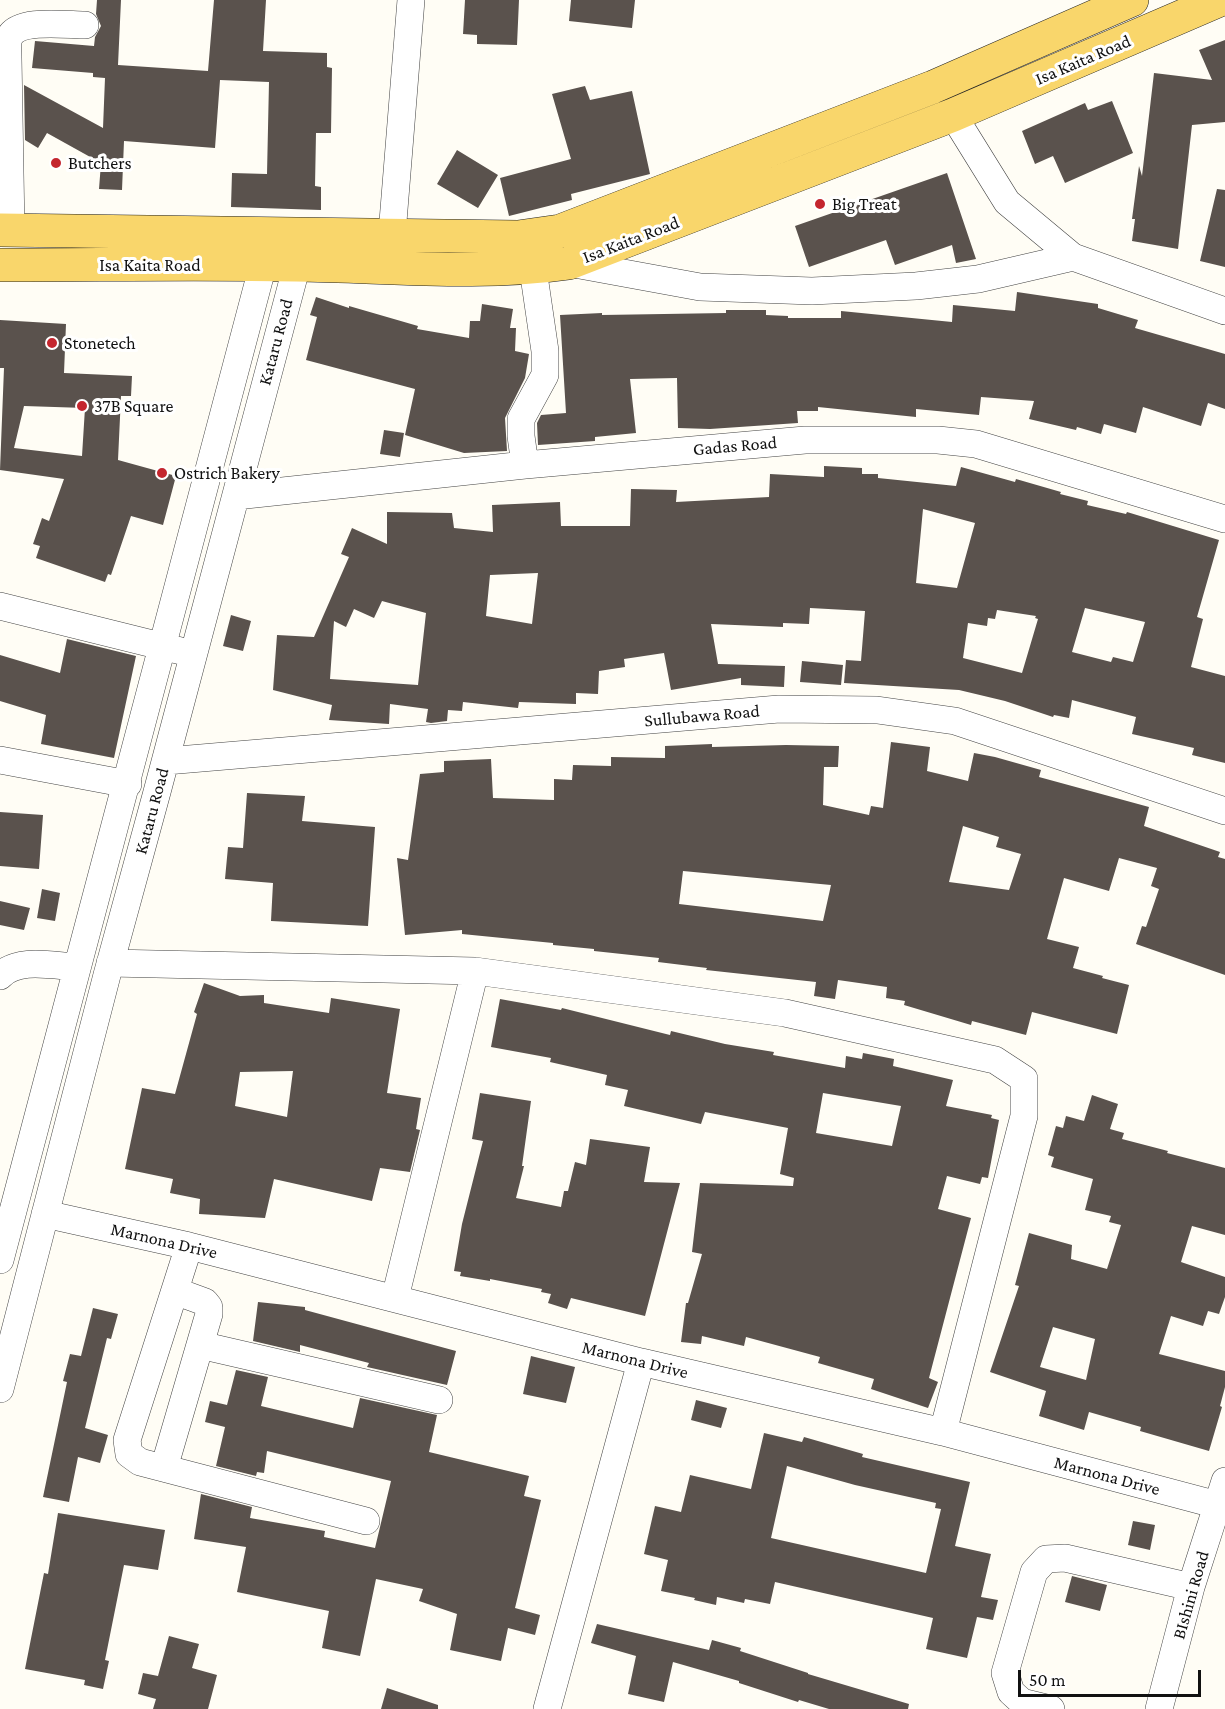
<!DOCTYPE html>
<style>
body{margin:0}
#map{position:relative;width:1225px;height:1709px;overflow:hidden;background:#fffdf5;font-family:"Crimson Pro",serif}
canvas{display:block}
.scale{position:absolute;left:1018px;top:1670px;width:183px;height:27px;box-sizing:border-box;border:3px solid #111;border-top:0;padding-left:8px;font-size:18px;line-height:21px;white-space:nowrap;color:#111;-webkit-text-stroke:4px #fff;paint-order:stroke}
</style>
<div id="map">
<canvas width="1225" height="1709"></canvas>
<div class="scale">50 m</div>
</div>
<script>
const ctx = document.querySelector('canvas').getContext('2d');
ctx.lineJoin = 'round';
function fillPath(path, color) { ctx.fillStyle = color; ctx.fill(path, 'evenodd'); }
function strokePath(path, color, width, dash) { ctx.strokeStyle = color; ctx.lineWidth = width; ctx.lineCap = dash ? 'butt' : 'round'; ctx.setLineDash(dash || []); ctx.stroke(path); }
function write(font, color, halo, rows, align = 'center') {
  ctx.font = font + ' "Crimson Pro",serif'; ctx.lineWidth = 6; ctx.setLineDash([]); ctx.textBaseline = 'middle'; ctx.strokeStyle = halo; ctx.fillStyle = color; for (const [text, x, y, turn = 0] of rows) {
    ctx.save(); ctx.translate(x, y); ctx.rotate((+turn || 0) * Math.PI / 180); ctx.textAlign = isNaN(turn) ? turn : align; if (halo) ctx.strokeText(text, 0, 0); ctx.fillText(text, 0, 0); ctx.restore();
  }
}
fillPath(new Path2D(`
 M97,0h24l-3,65 90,6 6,-71h52l-3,51 64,2v14l5,1 -1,65h-15l-1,53 6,1v23l-90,-3 1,-34 35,1 2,-92 -49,-2 -5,68 -91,-7 -2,49 -23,-1 2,-26 -54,-30 -9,15 -13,-8 -1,-55 79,43 2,-50 -12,-1v-4l-61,-5 3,-27 59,5 1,-9 6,-11 -5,-12z
 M465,0h54l-2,45 -40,-1v-9l-14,-1z
 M571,0h64l-3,28 -63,-7z
 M1225,40v82l-33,3 -14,124 -46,-8 3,-22h-3l7,-53 3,10 12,-103 58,7 -13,-30z
 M585,86l5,14 42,-9 18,83 -79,20 1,6 -63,16 -9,-38 71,-19 -19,-65z
 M1112,101l21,52 -68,30 -12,-27 -18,8 -13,-33 63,-28 3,7z
 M457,150l41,25 -20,33 -41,-24z
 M947,173l29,86 -20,4 -4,-18 -57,20 -9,-25 -77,27 -14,-41z
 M1217,189l8,1v77l-25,-6z
 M1017,292l81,12v4l40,12 -3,8 90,26v55l-17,-6 -7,23 -58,-19 -7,26 -32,-9 -3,10 -24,-7 -1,3 -47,-11 5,-18 -53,-4 -2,18 -63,-6v8l-98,-10v4h-21l1,12 -88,6 -32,-1 -1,-50 -47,1 6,54 -41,4v4l-57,4 -1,-22 4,-8 25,-2 -6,-98 42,-2v2l124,-2v-3h40v5l22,1v2h53v-7l111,11 1,-17 62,6z
 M316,297l33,11v-2l69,20 -1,3 52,9 1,-17h10l2,-17 31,5 -3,19h6l-1,23 14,3 -4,24 -20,40 2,33 -43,2 -59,-18 10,-46 -109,-29 11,-43 -7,-2z
 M0,320l66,4 -2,49 68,3 -1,20h-10l-3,64 58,16 -13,49 -32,-9 -20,59 -3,-1 -3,8 -69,-24 4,-12 -7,-2 9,-26 7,3 15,-42 -64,-9 4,-102h-4zM24,406l61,2 -3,48 -68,-8z
 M384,430l20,3 -4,24 -20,-3z
 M824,466l38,2v6h16v4l78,8 5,-19 54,15 1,-3 45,13 -1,2 28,7 -1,4 39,9 1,-2 92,28 -22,77 6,2 -12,48 34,9v87l-33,-8 2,-7 -62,-14 4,-17 -64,-17 -3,18 -15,-3 -1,2 -48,-16 -46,-11 -115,-7 2,-23 15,1 4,-50 -55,-3 -1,16 -26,-1v4l-72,-3 7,40 67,2 -1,21 -43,-2v-7l-70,12 -7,-37 -40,6 1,8 -26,4 -1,23 -22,-1v11l-57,-2 -1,6 -55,-6 -1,9 -14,-1 -1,11 -16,2 -5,-1 2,-13 -38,-5 -1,20 -60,-4 3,-15 -59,-15 4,-55 37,2 35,-80 -8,-3 11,-26 35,16v-32l65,1 2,15 39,4 -1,-27 68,-3 1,24h69l1,-37 46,1 -1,12 93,-5 1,-23 54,3zM923,509l52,14 -18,65 -41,-5zM538,573l-6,51 -46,-8 4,-41zM382,601l44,12 -8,72 -88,-6 4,-58 12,6 8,-18 20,9zM1085,608l60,14 -12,40 -20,-5 -2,5 -39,-10zM997,610l39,6 -1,2 3,1 -16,54 -59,-15 5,-35 19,3 1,-8 7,1z
 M231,615l20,6 -8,30 -20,-5z
 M67,639l69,17 -22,102 -73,-14 5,-29 -46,-14v-46l60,18z
 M802,661l41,4 -2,20 -41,-3z
 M891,742l39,5 -3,24 41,10 6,-28 21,4 46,13 -2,7 110,30 -5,19 76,26 -2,5 7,2v116l-89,-31 6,-18 4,1 13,-38 -8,-3 6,-18 -38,-10 -10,33 -45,-13 -17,61 32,8 -6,21 30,8 -1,2 27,7 -12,49 -85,-22 -6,23 -54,-14 -1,4 -67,-20 1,-4 -19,-3 1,-11 -49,-7 -3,19 -21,-3 2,-14 -110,-12 1,-2 -49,-6 1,-4 -65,-7v-2l-41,-4v-2l-91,-9v-4l-57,5 -8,-77 11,2 12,-86 24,-2v-11l47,-2 2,39 61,2v-21l18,1 1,-15 38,1v-9l54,1v-12l47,-2v3l74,-2 53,1 -1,21h-14l-1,38 46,10 2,-9 12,2zM963,826l36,11 -3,10 25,7 -12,36 -60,-8zM683,871l148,14 -8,36 -144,-17z
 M247,793l58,3 -3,25 73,6 -7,99 -97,-5 2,-38 -48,-4 3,-32 15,1z
 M0,812l43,3 -4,54 -39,-3z
 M42,889l18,4 -5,28 -18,-3z
 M0,901l30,7 -6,22 -24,-5z
 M204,983l36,13 24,-1v8l65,10 2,-15 69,11 -13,84 34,5 -5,31 4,1 -10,42 -30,-4 -8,33 -98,-22 -9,39 -66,-4 1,-15 -30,-6 3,-14 -48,-10 17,-81 33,6 22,-80 -3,-2zM293,1071l-6,46 -52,-11 5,-34z
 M500,999l61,11 1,-2 108,27 1,-4 54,13 49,8 -1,3 72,13 1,-12 16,3 1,-6 31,6 -1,7 60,14 -7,26 46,9 -1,3 8,2 -11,58 -6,-1 -2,7 -33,-8 -9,33 33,9 -42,160 9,4 -10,26 -57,-19 3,-10 -56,-16 2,-6 -74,-20 -2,9 -42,-10 -1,8 -20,-2 5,-39h2l14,-49 -10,-2 8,-69 93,3 1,-8 -14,-4 8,-46 -83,-16 -4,12 -77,-18 4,-16 -23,-5 2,-10 -57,-13 1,-4 -60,-11zM823,1093l78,13 -9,40 -76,-13z
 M480,1093l51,8 -9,65h2l-8,32 45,9 3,-16h4l7,-29 11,3 4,-26 60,8 -6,35 36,1 -35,133 -74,-18 -4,11 -19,-6 3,-9 -10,-2 1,-3 -52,-10v2l-30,-5 1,-4 -7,-1 8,-47 21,-83 -11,-2z
 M1092,1095l26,9 -8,25 14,4 -2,6 46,12 -1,2 58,15v67l-33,-9 -11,36 44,15v20l-6,17 -11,-3 -5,15 -32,-10 -12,38 66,17v16l-5,19 2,1 -13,44 -69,-20 1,-4 -52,-15 -5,18 -45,-14 7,-25 -56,-19 29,-86 -4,-1 14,-52 43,12 -1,14 36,10 14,-44 -12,-3 2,-6 -26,-6 8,-31 -42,-12 3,-10 -6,-2 8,-29 7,2 3,-12 18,5zM1053,1327l42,12 -9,41 -46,-13z
 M258,1302l47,5v3l151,41 -9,34 -80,-18 2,-4 -69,-18v7l-47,-11z
 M93,1308l25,6 -7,25 -4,-1 -22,90 23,7 -8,28 -22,-6 -9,45 -26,-5 24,-115 -4,-1 7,-27 11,2z
 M531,1356l44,11 -9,36 -43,-9z
 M236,1370l32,7 -7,29 92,22 7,-30 77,17 -8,37 100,24 -5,20 17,4 -26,108 25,7 -5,20 -27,-7 -7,33 -51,-11 7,-36 -38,-13 4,-12 -47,-10 -16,77 -38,-8 7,-37 -92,-19 9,-45 -52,-8 7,-45 51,13 -2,11 75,13 -1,6 51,11 16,-67 -124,-30 -3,22 -7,-1 -1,4 -40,-10 9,-39 -20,-5 5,-21 17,4z
 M696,1400l31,8 -6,20 -30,-8z
 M764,1433l38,9 2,-5 59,17 -1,3 108,25 -15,64 36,8 -10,43 17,3 -5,20 -16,-3 -10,41 -41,-9 7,-31 -158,-36 -5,22 -25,-5 -1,4 -27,-6 -1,8 -22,-5 1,-2 -34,-7 7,-31 -24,-6 11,-48 26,6 9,-37 61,14zM787,1466l68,19 81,18 -1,5 6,1 -15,64 -155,-35z
 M58,1513l107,17 -7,40 -34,-5 -19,95 4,1 -6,28 -19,-4 1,-5 -60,-11 19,-96 4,1z
 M1133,1521l22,4 -5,25 -22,-5z
 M1072,1576l35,9 -7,26 -35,-9z
 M597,1624l112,26 3,-10 29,8 -1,3 68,22v1l101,30 -1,5h-79l-30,-9 -1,2 -59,-19v-2l-66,-19 -9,40 -36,-8 8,-38 -45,-13z
 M169,1636l30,8 -7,24 25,7 -9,34h-55l3,-10 -18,-5 5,-21 15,3z
 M387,1688l51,17v4h-57z`), '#5a524d');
const minor = new Path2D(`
 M953,115l54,87 66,55 152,54
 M11,230l-3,-172c0,-6 -1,-15 1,-20 8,-20 57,-13 76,-13
 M392,234l19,-234
 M569,263l131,24 112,4 104,-5 62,-7 95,-22
 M525,465l-4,-29v-17l24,-44v-24l-12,-82
 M236,496l289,-31 280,-25h133l38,4 249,75
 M0,606l181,45
 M0,760l128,24
 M166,761l613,-52 98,1 78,11 270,90
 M110,963l365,8 310,42 210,47 29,19v37l-81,316
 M0,976c18,-19 53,-10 77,-9
 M45,1214l144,32 452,116 302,70 282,75
 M189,1246l-62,194 2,14 11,8 226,59
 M0,1260l263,-995 1,-19
 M395,1298l80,-327
 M200,1345l239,55
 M0,1389l107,-414 50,-183 140,-527v-19
 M164,1468l45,-154v-7l-4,-5 -30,-11
 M547,1709l94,-347
 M1051,1709l-29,-7 -11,-10 -6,-19 29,-101 12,-13 19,-1 126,29
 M1159,1709l32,-122 34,-106`);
const major = new Path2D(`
 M0,230l518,7 42,-6 373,-144 199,-87
 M0,265c99,0 198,-2 296,0 91,1 183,11 273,-2l384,-148 267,-115`);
strokePath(minor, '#444', 28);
strokePath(major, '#222', 34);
strokePath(minor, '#fff', 27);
strokePath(major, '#f9d66b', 33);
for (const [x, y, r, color] of [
 [56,163,6,"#c4262e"],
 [820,204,6,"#c4262e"],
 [52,343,6,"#c4262e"],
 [82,406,6,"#c4262e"],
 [162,473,6,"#c4262e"]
]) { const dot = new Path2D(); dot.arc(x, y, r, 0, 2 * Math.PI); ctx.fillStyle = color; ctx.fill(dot); strokePath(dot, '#fff', 2); }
write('18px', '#111', '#fff', [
 ["Isa Kaita Road",1083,60,-23],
 ["Isa Kaita Road",631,240,-21],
 ["Isa Kaita Road",150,265],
 ["Kataru Road",276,342,-75],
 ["Gadas Road",735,446,-5],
 ["Sullubawa Road",702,716,-5],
 ["Kataru Road",152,811,-75],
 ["Marnona Drive",164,1241,13],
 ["Marnona Drive",635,1360,14],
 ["Marnona Drive",1107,1476,15],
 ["BIshini Road",1191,1595,-74]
]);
write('18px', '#111', '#fff', [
 ["Butchers",68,163],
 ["Big Treat",832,204],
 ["Stonetech",64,343],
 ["37B Square",94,406],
 ["Ostrich Bakery",174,473]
], 'left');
</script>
